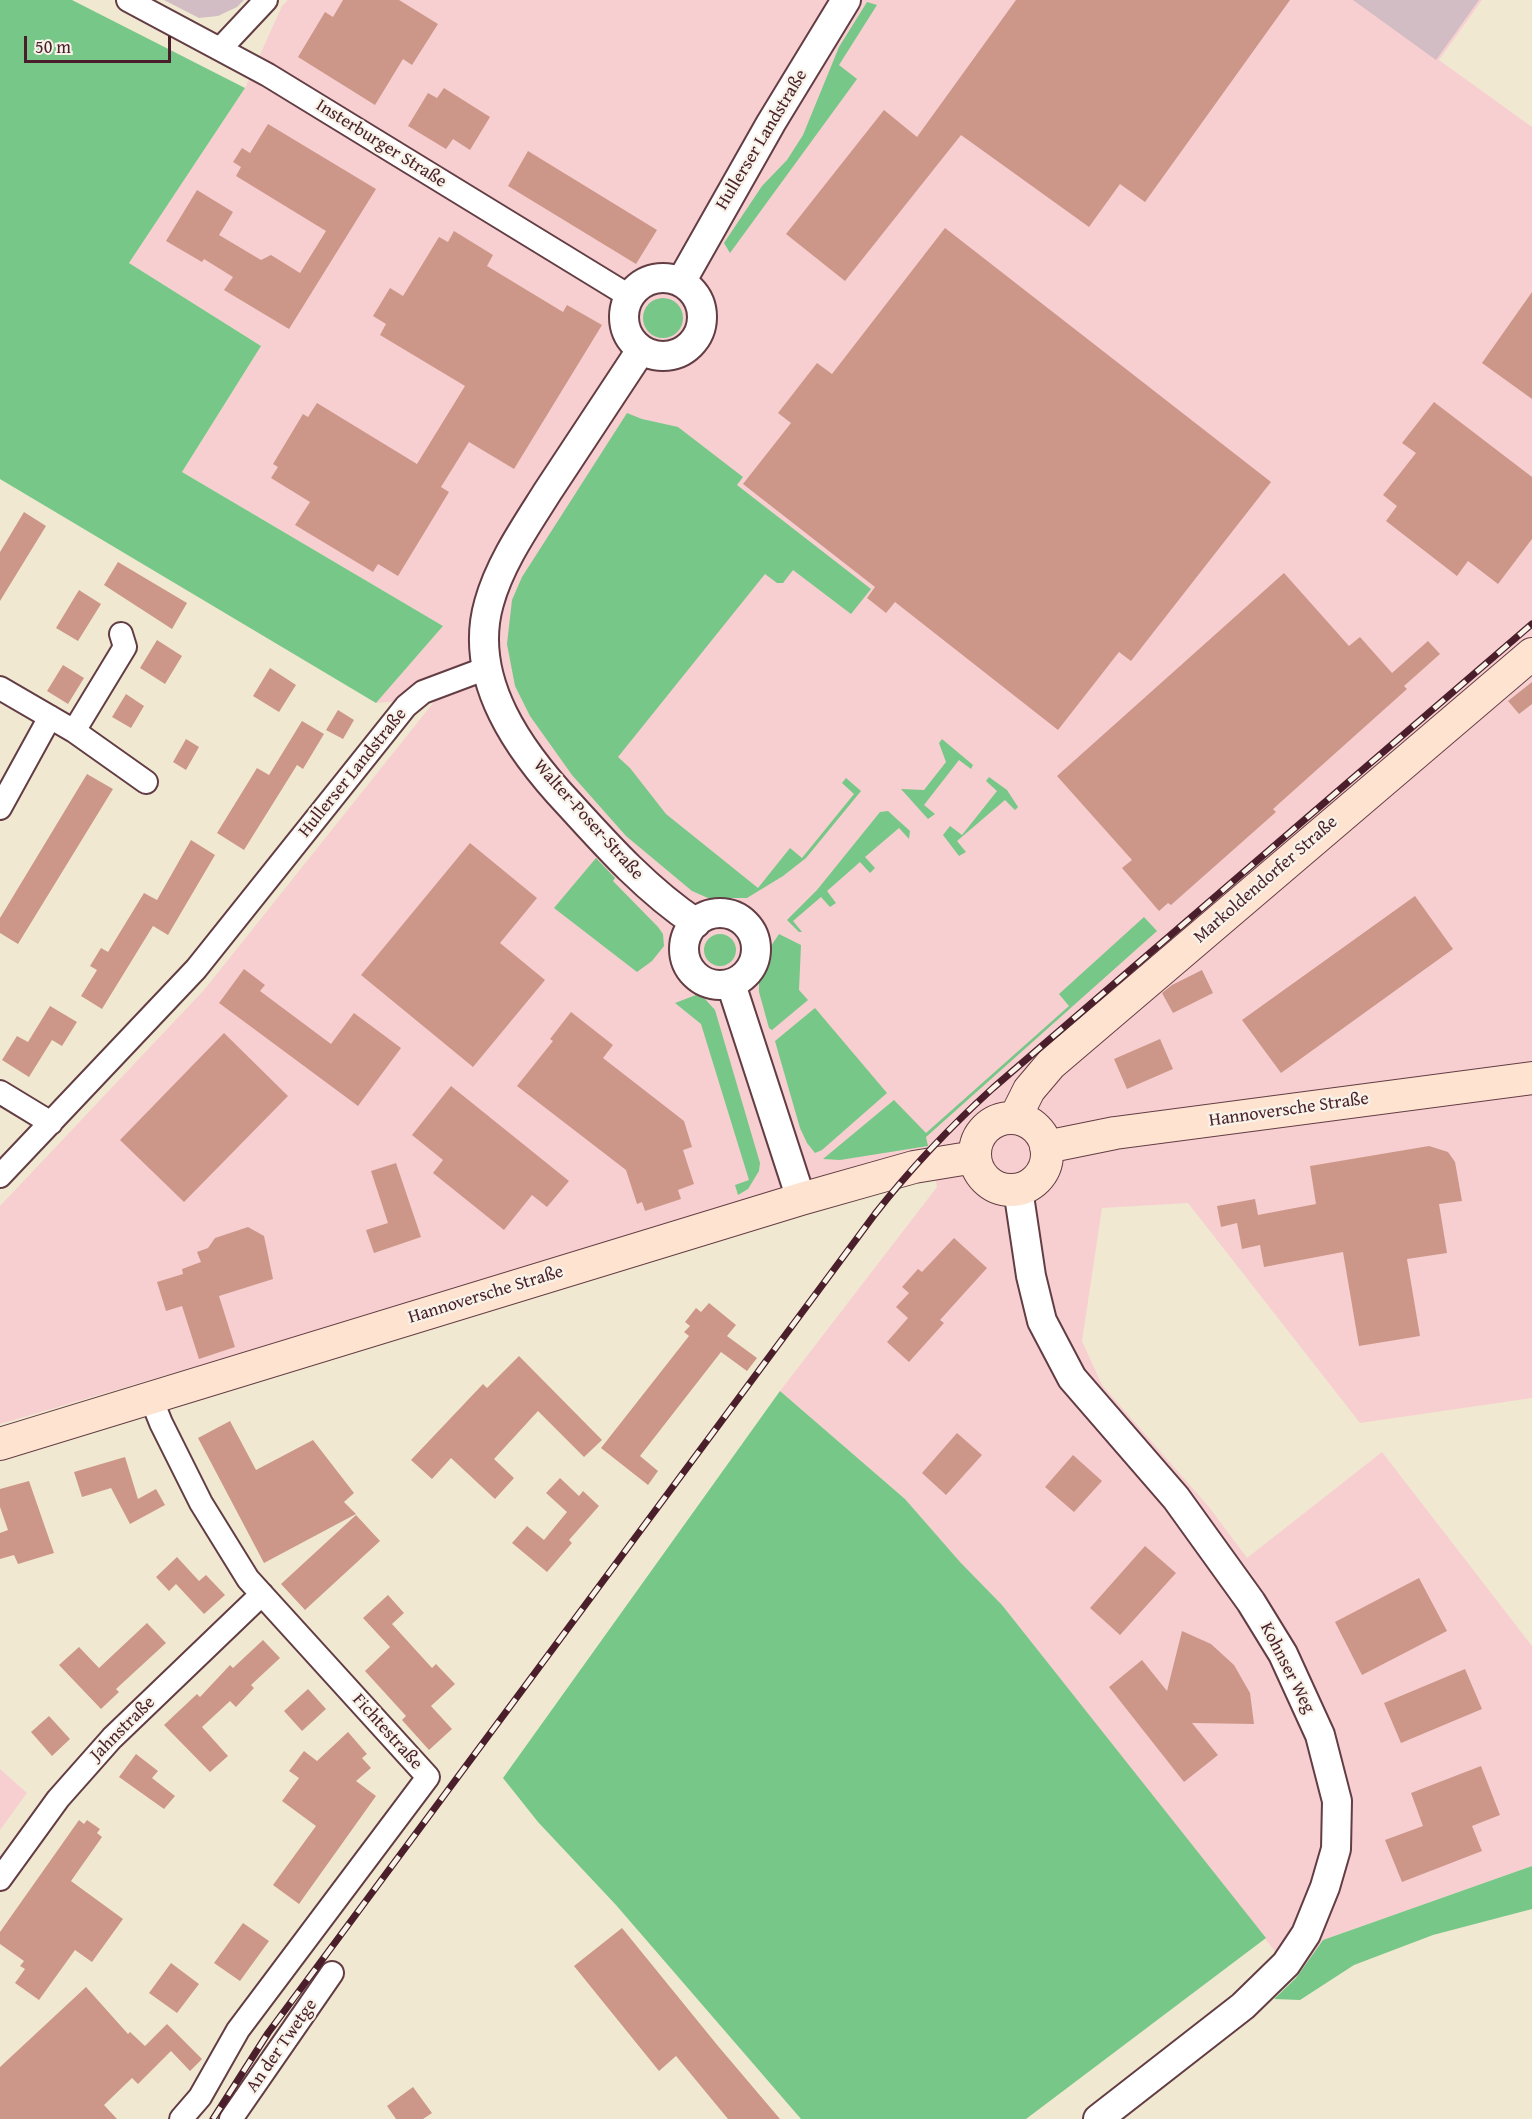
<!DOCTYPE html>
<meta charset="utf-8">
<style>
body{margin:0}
#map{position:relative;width:1532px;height:2119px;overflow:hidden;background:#f1e8d1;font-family:"Gentium Book Plus",serif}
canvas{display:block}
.scale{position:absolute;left:24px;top:36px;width:147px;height:27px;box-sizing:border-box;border:3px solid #4a1f2b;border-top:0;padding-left:8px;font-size:18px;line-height:21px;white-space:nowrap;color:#4a1f2b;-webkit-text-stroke:4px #f7f3e8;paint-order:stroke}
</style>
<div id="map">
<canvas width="1532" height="2119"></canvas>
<div class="scale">50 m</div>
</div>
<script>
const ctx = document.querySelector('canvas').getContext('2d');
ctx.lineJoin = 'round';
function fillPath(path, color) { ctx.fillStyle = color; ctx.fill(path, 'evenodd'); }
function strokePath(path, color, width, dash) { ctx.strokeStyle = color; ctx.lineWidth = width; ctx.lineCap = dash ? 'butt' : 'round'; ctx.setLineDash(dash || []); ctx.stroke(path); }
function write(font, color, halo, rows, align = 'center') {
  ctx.font = font + ' "Gentium Book Plus",serif'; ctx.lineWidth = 4.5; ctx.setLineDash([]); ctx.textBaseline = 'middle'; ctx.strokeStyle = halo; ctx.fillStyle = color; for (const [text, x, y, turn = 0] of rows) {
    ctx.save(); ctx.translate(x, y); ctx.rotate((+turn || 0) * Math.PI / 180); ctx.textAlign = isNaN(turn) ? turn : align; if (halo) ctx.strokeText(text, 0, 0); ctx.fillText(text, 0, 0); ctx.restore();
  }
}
fillPath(new Path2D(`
 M288,0h1194l-43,60 93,67v1271l-172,25 -172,-220 -86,5 -20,133 20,44 107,122 38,51 135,-106 150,194v220l-209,74 -27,38 -294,-373 -42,-42 -55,-64 -125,-108 157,-204 -7,-36 -930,273v-218l204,-216 233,-292 -61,5 67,-77 -261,-154 79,-126 -132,-83 116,-175 37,-82z
 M0,1769l27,24 -27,37z`), '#f7cfd0');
fillPath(new Path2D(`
 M164,0h80l-7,7 -19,9 -19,2z
 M1353,0h126l-43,60z`), '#d2bdc5');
fillPath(new Path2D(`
 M0,0h72l173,88 -116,175 132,83 -79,126 261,154 -67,77 -376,-224z
 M867,2l10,3 -38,60 18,14 -127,174 -6,-10 38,-57 25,-26 16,-25 36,-88z
 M643 318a20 20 0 1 1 40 0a20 20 0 1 1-40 0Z
 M627,413l15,6 36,8 65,50 -6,8 134,104 -20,25 -58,-44 -10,13h-6l-12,-9 -147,183 12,11 36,46 92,74 32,-40 12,10 52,-64 -12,-11 4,-5 15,13 -55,67 -23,18 -36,22h-39l-16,-7 -66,-55 -54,-61 -42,-59 -15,-30 -8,-42 5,-44 10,-23z
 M942,739l31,26 -2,4 -12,-9 -35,45 11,9 -7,5 -27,-30 23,1 22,-28 -7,-19z
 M989,777l18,13 11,17 -3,3 -10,-10 -48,41 9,11 -7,4 -16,-21 7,-9 12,9 35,-44 -11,-10z
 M888,811l22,20 -1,8 -10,-11 -34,29 10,11 -5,5 -10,-11 -33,29 9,12 -6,4 -9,-10 -28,24 9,11h-3l-12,-12 30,-30 63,-78z
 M596,858l19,20 -2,3 45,46 5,7 1,12 -12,15 -15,11 -83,-64z
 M1144,917l13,14 -231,206 2,9 -88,14 -17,-1 71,-59 32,33 143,-127 -10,-12z
 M704 950a16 16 0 1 1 32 0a16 16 0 1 1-32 0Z
 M779,934l22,11 -2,45 9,10 -36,30 -3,-2 -10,-36v-12l7,-9 3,-22z
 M696,995l9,4 10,11 45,153 -1,8 -11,18 -10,6 -3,-10 14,-5 -48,-156 -26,-21z
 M815,1008l72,85 -65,57 -7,3 -8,-10 -7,-15 -25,-87z
 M780,1391l125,108 55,63 42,43 264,333 -240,181h-225l-185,-214 -78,-83 -35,-44z
 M1532,1866v43l-99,26 -79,30 -54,35 -26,-1 22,-21 27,-38z`), '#77c788');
fillPath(new Path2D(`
 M343,0h56l39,24 -26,41 -9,-6 -28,46 -77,-48 27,-45 8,5z
 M1016,0h274l-145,202 -25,-18 -31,43 -128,-92 -116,146 -59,-47 98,-124 33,27z
 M444,88l46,29 -20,33 -17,-11 -7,10 -38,-23 20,-33 9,5z
 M268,124l108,65 -87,140 -65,-39 9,-13 -29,-18 -2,3 -36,-21 31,-51 36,22 -14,23 42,25 10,-5 29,18 26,-42 -90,-55 5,-9 -8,-5 9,-14 8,5z
 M528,151l129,79 -21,34 -128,-78z
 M945,228l326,254 -140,179 -12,-9 -61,78 -163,-128 -9,11 -10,-8 -9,-7 8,-11 -132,-103 48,-61 -13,-10 39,-50 15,11z
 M454,231l39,24 -6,11 76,46 4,-7 35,20 -88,144 -45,-27 -28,45 8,5 -51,84 -20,-12 -5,8 -78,-47 15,-23 -39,-24 7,-11 -5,-3 30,-50 5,3 9,-14 100,61 48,-78 -85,-51 6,-11 -13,-8 17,-28 13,8 36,-59 9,5z
 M1532,292v107l-50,-36z
 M1434,402l98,75v62l-34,45 -30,-23 -11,15 -71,-55 11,-15 -14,-11 33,-42 -14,-10z
 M24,512l22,14 -46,75v-49z
 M118,562l69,41 -15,26 -68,-44z
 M1284,573l65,73 11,-9 32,36 36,-32 12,13 -36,32 3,3 -134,120 3,3 -105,93 -3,-2 -9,8 -37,-43 10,-8 -75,-84z
 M79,590l22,14 -23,37 -22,-13z
 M157,640l25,16 -17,28 -25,-16z
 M63,665l21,13 -16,26 -21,-13z
 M270,668l26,17 -17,27 -26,-16z
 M1532,682v22l-13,10 -11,-13z
 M126,694l18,12 -13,22 -19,-11z
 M338,710l16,10 -11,19 -17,-9z
 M302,721l22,13 -21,35 -6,-4 -53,85 -27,-17 40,-65 12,7z
 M186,739l13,8 -13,23 -13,-8z
 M87,774l26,15 -95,155 -18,-11v-15z
 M191,840l24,15 -47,80 -15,-9 -51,83 -21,-13 16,-26 -7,-4 11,-18 7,4 36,-59 13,7z
 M470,843l67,55 -37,45 45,37 -72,87 -112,-92z
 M1415,896l38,53 -172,124 -39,-53z
 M244,969l21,16 -5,6 71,53 23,-31 47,35 -43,58 -139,-103z
 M1202,970l11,23 -40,20 -11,-20 10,-8z
 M50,1006l27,16 -15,24 -10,-6 -23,37 -27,-17 15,-24 11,6z
 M571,1012l42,33 -10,13 81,63 8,26 -9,3 11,34 -16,6 3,9 -36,12 -3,-9 -5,2 -11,-34 -109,-84 36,-45 -3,-2z
 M224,1033l64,63 -104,106 -64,-62z
 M1160,1039l13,30 -46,20 -13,-30z
 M451,1086l118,95 -22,26 -15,-12 -28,35 -71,-57 10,-13 -31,-25z
 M1429,1146l19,6 7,10 7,39 -23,3 8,49 -40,6 13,77 -61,10 -16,-94 -79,15 -4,-22 -18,4 -5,-26 -16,4 -4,-21 38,-7 3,16 58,-11 -6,-38z
 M396,1163l25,74 -47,16 -8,-23 22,-7 -17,-52z
 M248,1227l16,9 9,43 -54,17 16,51 -36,12 -17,-53 -16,5 -9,-29 26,-8 -1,-5 19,-7 -4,-10 11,-4 7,-10z
 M954,1238l33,30 -47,52 4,3 -35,39 -22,-20 21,-24 -12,-11 13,-14 -7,-6 16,-18 4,3z
 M709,1303l27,22 -9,11 30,22 -10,13 -26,-19 -81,104 18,15 -10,14 -47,-37 88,-112 -5,-4 6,-6 -5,-4 11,-14 5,4z
 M519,1356l83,84 -18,17 -46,-46 -44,48 20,19 -19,21 -44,-41 -19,21 -21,-19 72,-76 4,4z
 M230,1421l26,49 57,-30 41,53 -10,9 12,12 -92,49 -66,-125z
 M957,1433l25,22 -36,40 -24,-22z
 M1073,1455l29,26 -28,31 -29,-25z
 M125,1457l13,42 18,-10 9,16 -35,19 -19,-36 -29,9 -8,-25z
 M560,1478l19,18 4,-5 16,15 -30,34 3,3 -25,29 -35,-29 15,-17 17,14 23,-28 -21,-19z
 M29,1481l25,72 -36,11 -4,-9 -14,4v-26l8,-3 -8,-23v-18z
 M356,1515l24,26 -75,69 -24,-26z
 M1145,1546l31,27 -56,62 -30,-27z
 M177,1557l22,24 7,-6 19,20 -21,19 -28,-30 -7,7 -13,-14z
 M1419,1578l28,53 -85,44 -27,-53z
 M388,1595l16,18 -12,11 40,44 4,-4 19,20 -24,22 21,23 -23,21 -27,-30 4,-4 -41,-45 25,-24 -27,-29z
 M147,1623l19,20 -50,46 3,3 -18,17 -42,-44 20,-18 20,21z
 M1182,1631l29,13 23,21 16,28 4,31 -62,-1 26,32 -34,27 -75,-95 33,-27 25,31z
 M263,1640l17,18 -29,27 3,3 -18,19 -6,-6 -28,26 26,29 -18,16 -46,-47 33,-31 3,3 30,-32 3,3z
 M1465,1669l17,40 -81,34 -17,-40z
 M308,1689l18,20 -24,22 -18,-20z
 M49,1716l21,23 -18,17 -21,-24z
 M348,1732l19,22 -5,4 9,10 -15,13 20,15 -77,108 -26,-19 43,-59 -34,-25 17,-23 -10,-7 15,-20 13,10z
 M136,1754l22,17 -6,7 23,18 -11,13 -45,-32z
 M1481,1766l19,49 -28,11 10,25 -80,31 -17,-42 38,-14 -12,-33z
 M79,1820l5,4 3,-4 13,9 -3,4 5,4 -31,44 52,38 -31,43 -17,-12 -36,50 -24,-17 10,-14 -5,-3 4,-5 -24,-17v-12z
 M243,1923l26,18 -29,40 -26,-18z
 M622,1928l96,118 62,73h-52l-52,-63 -17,15 -85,-105z
 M171,1963l28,21 -22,29 -28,-20z
 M86,1987l42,47 2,-2 15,14 22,-22 35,35 -12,12 -19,-20 -33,33 -6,-6 -28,27 13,14h-117v-52z
 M413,2087l19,26 -9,6h-27l-9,-13z`), '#cc9789');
const minor = new Path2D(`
 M128,0l140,75 361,221
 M221,48l45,-48
 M0,688l74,43 72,51
 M74,731l51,-84 -4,-13
 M0,808l50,-91
 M0,1092l51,31
 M0,1176l196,-207 210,-263 17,-14 64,-24
 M151,1398l10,25 40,80 47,76 180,198 -190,253 -38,67 -19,22
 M0,1879l58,-80 54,-61 150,-144
 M231,2119l101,-146`);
const tertiary = new Path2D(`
 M624 317a39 39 0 1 1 78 0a39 39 0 1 1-78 0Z
 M681,282l90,-159 75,-123
 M641,350c-31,47 -62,94 -93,141 -22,35 -48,72 -59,112 -22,77 32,150 81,202 39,43 78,86 126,118
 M684 949a36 36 0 1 1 72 0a36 36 0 1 1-72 0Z
 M731,984l70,215
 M1018,1189l13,87 11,45 30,57 104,120 75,104 32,52 37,81 17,66 -1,48 -11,38 -19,47 -20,30 -43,42 -145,113`);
const secondary = new Path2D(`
 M1015,1118l14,-28 22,-26 481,-410
 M975 1154a36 36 0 1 1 72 0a36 36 0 1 1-72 0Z
 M1046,1147l69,-14 417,-55
 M0,1444l801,-245 113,-32 61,-10`);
strokePath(minor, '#633d44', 26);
strokePath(tertiary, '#633d44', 32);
strokePath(secondary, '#633d44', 34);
strokePath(minor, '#fff', 22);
strokePath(tertiary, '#fff', 28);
strokePath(secondary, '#fee3d1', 32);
const rail = new Path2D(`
 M213,2119l55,-86 607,-819c36,-46 75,-87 118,-126l539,-464`);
strokePath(rail, '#4a1f2b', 7);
strokePath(rail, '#f7f3e8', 4.5, [14]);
write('18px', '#4a1f2b', '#f7f3e8', [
 ["Hullerser Landstraße",762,140,-59],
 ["Insterburger Straße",381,144,32],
 ["Hullerser Landstraße",353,773,-51],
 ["Walter-Poser-Straße",588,820,48],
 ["Markoldendorfer Straße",1266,880,-41],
 ["Hannoversche Straße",1289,1110,-8],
 ["Hannoversche Straße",486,1295,-17],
 ["Kohnser Weg",1287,1668,63],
 ["Jahnstraße",123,1729,-45],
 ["Fichtestraße",387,1732,48],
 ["An der Twetge",282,2046,-55]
]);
</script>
